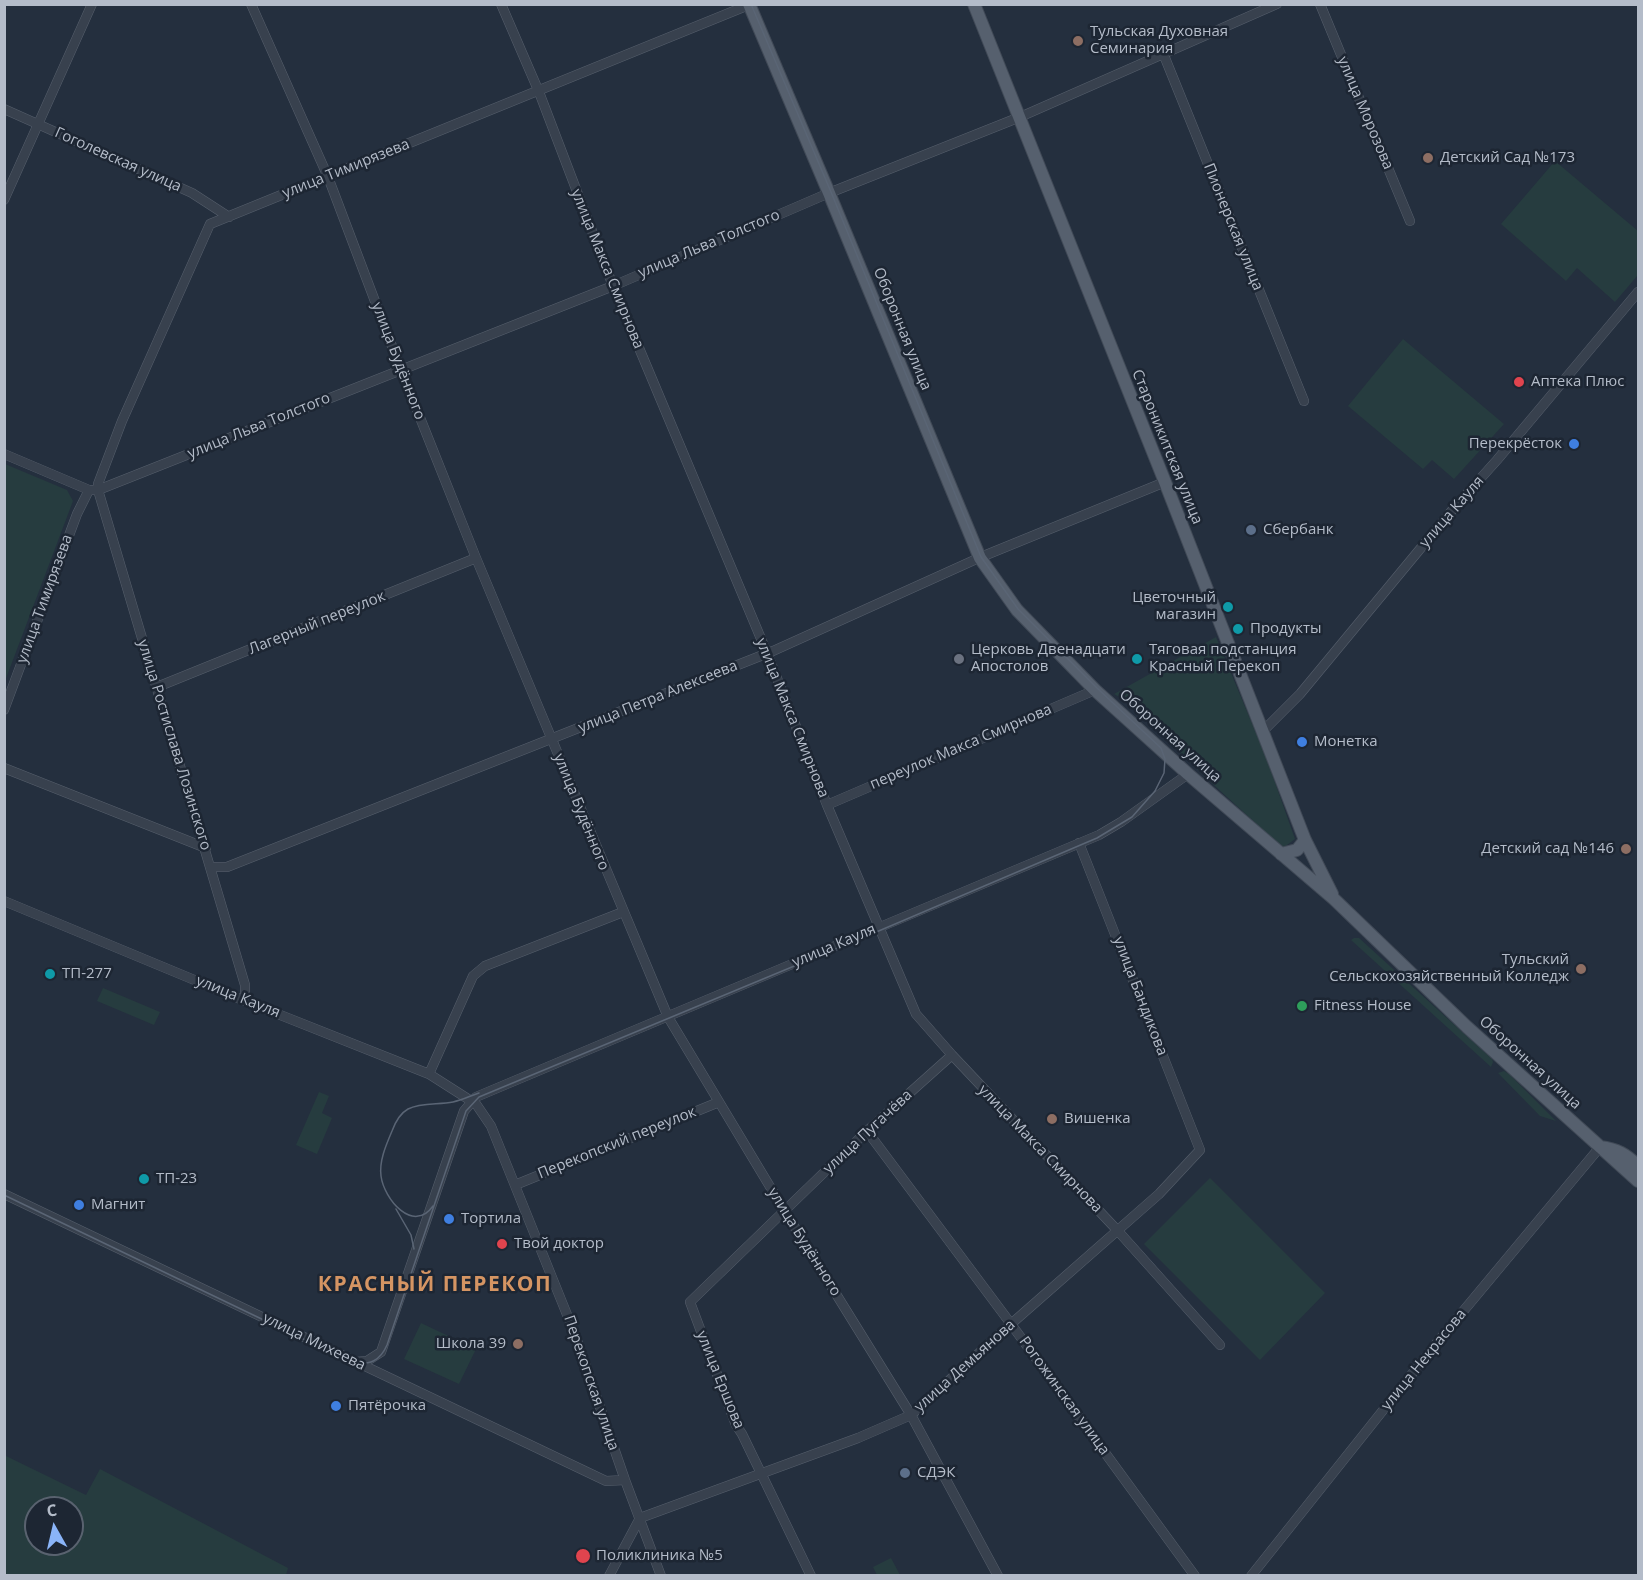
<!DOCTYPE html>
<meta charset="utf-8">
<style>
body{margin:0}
#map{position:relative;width:1643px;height:1580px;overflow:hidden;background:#242f3e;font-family:"Open Sans",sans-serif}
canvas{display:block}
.frame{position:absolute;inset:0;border:6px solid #b4bcc9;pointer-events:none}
.north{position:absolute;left:24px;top:1496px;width:60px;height:60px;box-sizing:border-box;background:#1d2633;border:2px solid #59626f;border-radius:50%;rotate:352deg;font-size:16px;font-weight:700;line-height:24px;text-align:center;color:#b4bcc9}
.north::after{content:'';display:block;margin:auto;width:21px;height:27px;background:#8ab4f8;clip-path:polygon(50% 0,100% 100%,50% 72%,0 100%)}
</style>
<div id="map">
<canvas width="1643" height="1580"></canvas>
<div class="frame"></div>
<div class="north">С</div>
</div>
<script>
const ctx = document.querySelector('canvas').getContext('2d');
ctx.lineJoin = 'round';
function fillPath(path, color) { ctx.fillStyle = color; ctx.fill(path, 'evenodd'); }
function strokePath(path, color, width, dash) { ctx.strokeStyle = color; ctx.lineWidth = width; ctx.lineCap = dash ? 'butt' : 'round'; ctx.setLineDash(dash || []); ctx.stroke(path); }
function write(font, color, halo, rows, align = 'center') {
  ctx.font = font + ' "Open Sans",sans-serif'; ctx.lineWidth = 5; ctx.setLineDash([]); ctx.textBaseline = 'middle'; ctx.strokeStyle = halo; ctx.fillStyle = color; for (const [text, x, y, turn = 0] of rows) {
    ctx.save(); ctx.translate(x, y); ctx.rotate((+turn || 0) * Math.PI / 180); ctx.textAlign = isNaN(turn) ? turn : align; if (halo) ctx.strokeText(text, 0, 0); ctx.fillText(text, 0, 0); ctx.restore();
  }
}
fillPath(new Path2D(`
 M1555,161l83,70v44l-23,27 -38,-34 -11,13 -65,-57z
 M1403,339l101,85 -50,55 -22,-19 -9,9 -75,-63z
 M5,464l62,26 6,11 -68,180z
 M1216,637l50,120 29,82 -12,9 -67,-61 -93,-88 -9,-5z
 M1354,938h5l133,121 1,3 -2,5 -140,-127z
 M103,988l57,24 -6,13 -57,-24z
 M1504,1071l5,3 47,47 -16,-5 -42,-43z
 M319,1092l10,4 -7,17 10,5 -15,36 -21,-9z
 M1210,1178l115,115 -65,67 -116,-116z
 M421,1323l55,26 -17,35 -55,-25z
 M4,1455l82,40 14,-26 188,99 -2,7h-281zM36,1508h36v36h-36z
 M891,1558l9,17h-23l-4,-8z`), '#263c3f');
const minor = new Path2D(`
 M251,4l77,173 73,193 75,188 192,459 116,193 127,205 87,161
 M501,4l38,88 74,194 154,367 60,152 89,209 36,41 166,176 102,114
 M1320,4l90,217
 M1163,53l141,348
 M4,109l188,84 37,24
 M4,200l88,-196
 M4,454l85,36h9l515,-204 216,-93 191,-76 257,-113
 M157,687l319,-129
 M4,710l73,-196 12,-24
 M1264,730l36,-36 154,-186 43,-48 141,-168
 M4,768l202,80
 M827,805l268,-115
 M211,867h16l546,-216 208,-94 184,-75
 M4,901l241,100 184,73 47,30 15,22 83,206 51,148 36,96
 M245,1001v-16l-147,-495v-6l24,-63 88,-197 541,-220
 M429,1074l44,-98 12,-10 138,-54
 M867,1131l144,193 184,252
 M515,1185l204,-83
 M4,1194l602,287 19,-1
 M355,1362l12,-1 14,-9 83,-241 12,-14 623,-262 22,-13 67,-48
 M609,1576l31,-58 218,-80 53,-23 100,-91 148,-130 41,-44 -121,-307
 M811,1576l-69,-142 -6,-9 -46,-123 177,-171 85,-76
 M1251,1576l184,-231 165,-198`);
const major = new Path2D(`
 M749,4l80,189 151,365 37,52 78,80 93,84 146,125 133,128 171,154
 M974,4l191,478 140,358 27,54
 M1281,854l16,-4 8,-10
 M1600,1147c17,2 26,7 38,19`);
strokePath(minor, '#565f6c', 10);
strokePath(major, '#414a57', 14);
strokePath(minor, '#38414e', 9);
strokePath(major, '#56606e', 12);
strokePath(new Path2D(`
 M4,1195l349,168c17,2 27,-2 34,-18l79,-234 13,-14 402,-167 216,-92 35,-21 23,-26 9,-18 1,-14 -4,-11 -64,-60 -79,-79 -37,-52 -150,-365 -80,-188
 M433,1206c-20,28 -49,-7 -52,-30 -2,-15 5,-31 11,-45 3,-8 7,-17 16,-22 13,-7 31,-4 45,-7 9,-2 17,-6 26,-9
 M396,1209l15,26 3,14`), '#5a6575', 1.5);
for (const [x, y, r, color] of [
 [1078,41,6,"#8d6e63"],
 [1428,158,6,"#8d6e63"],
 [1519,382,6,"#e0444e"],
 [1574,444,6,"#3f7fe0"],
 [1251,530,6,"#5c6f8a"],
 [1228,607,6,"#0f9aa8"],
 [1238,629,6,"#0f9aa8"],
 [959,659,6,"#6b7280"],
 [1137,659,6,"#0f9aa8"],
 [1302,742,6,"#3f7fe0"],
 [1626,849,6,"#8d6e63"],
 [1581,969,6,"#8d6e63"],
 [50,974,6,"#0f9aa8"],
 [1302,1006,6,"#2e9e5b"],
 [1052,1119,6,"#8d6e63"],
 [144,1179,6,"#0f9aa8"],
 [79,1205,6,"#3f7fe0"],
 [449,1219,6,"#3f7fe0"],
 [502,1244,6,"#e0444e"],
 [518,1344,6,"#8d6e63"],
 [336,1406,6,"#3f7fe0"],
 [905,1473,6,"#5c6f8a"],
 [583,1556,8,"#e0444e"]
]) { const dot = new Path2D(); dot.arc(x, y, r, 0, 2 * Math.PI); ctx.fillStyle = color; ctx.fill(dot); strokePath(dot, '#1d2633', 2); }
write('15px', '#b4bcc9', '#1d2633', [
 ["Тульская Духовная",1090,32],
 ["Семинария",1090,49],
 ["Детский Сад №173",1440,158],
 ["Аптека Плюс",1531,382],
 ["Перекрёсток",1562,444,"right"],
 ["Сбербанк",1263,530],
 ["Цветочный",1216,598,"right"],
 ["магазин",1216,615,"right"],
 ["Продукты",1250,629],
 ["Церковь Двенадцати",971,650],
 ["Апостолов",971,667],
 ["Тяговая подстанция",1149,650],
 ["Красный Перекоп",1149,667],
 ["Монетка",1314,742],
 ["Детский сад №146",1614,849,"right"],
 ["Тульский",1569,960,"right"],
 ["Сельскохозяйственный Колледж",1569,977,"right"],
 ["ТП-277",62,974],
 ["Fitness House",1314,1006],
 ["Вишенка",1064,1119],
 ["ТП-23",156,1179],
 ["Магнит",91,1205],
 ["Тортила",461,1219],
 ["Твой доктор",514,1244],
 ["Школа 39",506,1344,"right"],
 ["Пятёрочка",348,1406],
 ["СДЭК",917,1473],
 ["Поликлиника №5",596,1556]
], 'left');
write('15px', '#b4bcc9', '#1d2633', [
 ["улица Морозова",1365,113,67],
 ["Гоголевская улица",118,160,24],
 ["улица Тимирязева",346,169,-22],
 ["Пионерская улица",1233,227,68],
 ["улица Льва Толстого",709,244,-23],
 ["улица Макса Смирнова",607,269,68],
 ["Оборонная улица",902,329,68],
 ["улица Будённого",398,361,69],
 ["улица Льва Толстого",259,426,-22],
 ["Староникитская улица",1167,447,68],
 ["улица Кауля",1452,512,-49],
 ["улица Тимирязева",45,599,-70],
 ["Лагерный переулок",317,623,-22],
 ["улица Петра Алексеева",658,697,-22],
 ["улица Макса Смирнова",792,718,68],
 ["Оборонная улица",1170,736,42],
 ["улица Ростислава Лозинского",174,745,73],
 ["переулок Макса Смирнова",961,747,-23],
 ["улица Будённого",581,812,68],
 ["улица Кауля",834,946,-23],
 ["улица Бандикова",1140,996,69],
 ["улица Кауля",238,997,22],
 ["Оборонная улица",1530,1063,42],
 ["улица Пугачёва",868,1132,-43],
 ["Перекопский переулок",617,1143,-22],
 ["улица Макса Смирнова",1040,1149,46],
 ["улица Будённого",804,1242,58],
 ["улица Михеева",314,1342,26],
 ["улица Некрасова",1424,1360,-51],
 ["улица Демьянова",965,1366,-42],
 ["улица Ершова",720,1380,68],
 ["Перекопская улица",591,1383,71],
 ["Рогожинская улица",1064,1396,54]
]);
ctx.letterSpacing = '1.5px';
write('bold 21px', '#d59563', '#1d2633', [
 ["КРАСНЫЙ ПЕРЕКОП",435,1285]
]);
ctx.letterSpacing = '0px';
</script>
